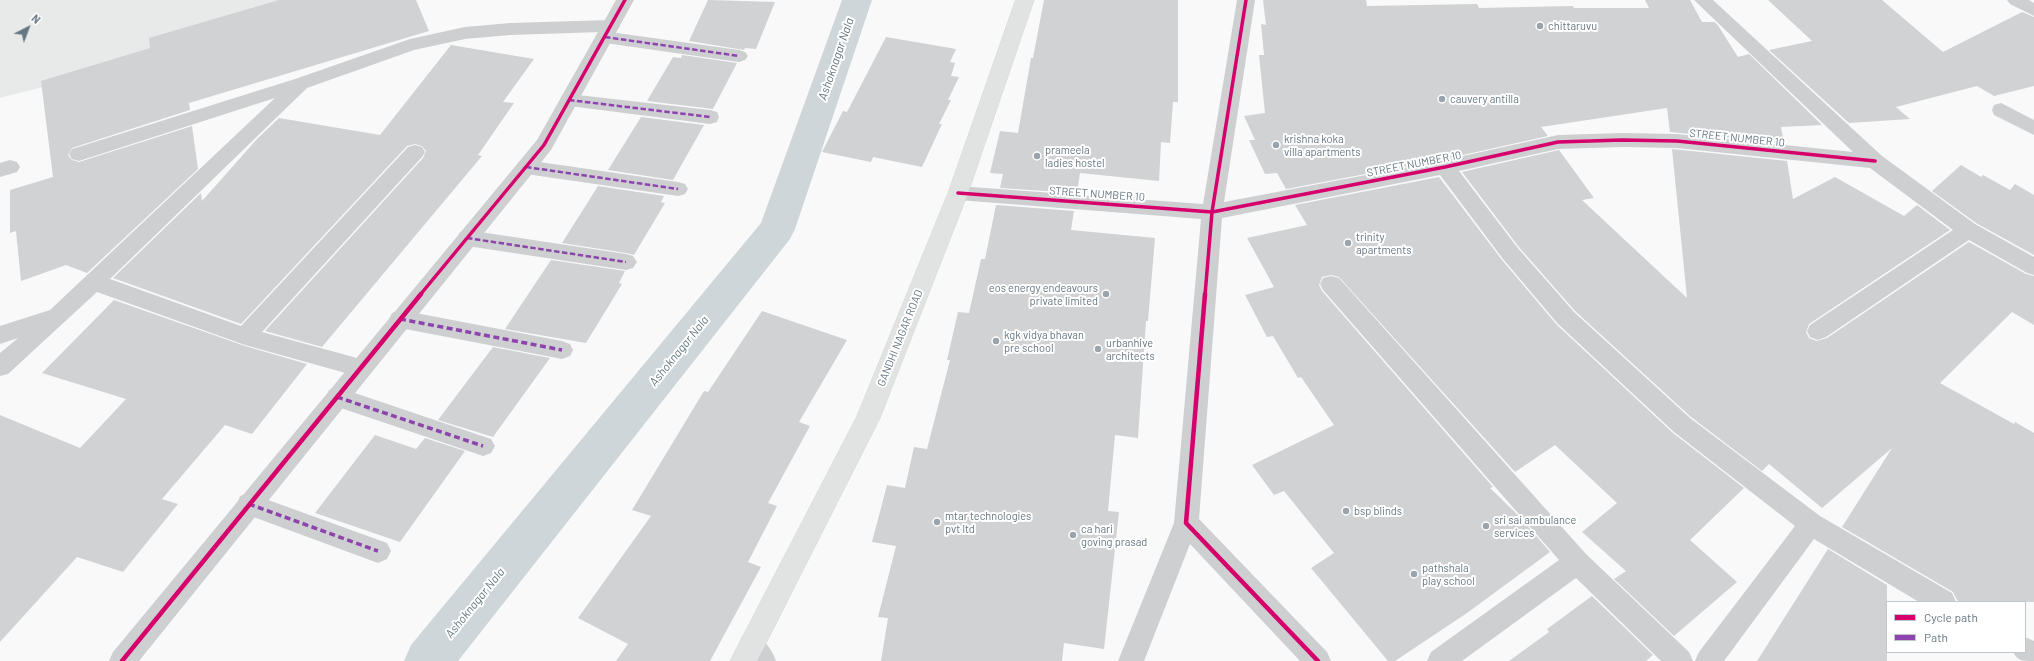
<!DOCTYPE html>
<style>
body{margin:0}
#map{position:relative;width:2034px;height:661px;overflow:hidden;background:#f9f9f9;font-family:Barlow,sans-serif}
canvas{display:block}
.legend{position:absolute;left:1886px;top:601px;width:140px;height:52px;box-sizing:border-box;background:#fff;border:1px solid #c1c8cd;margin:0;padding:5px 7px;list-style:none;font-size:12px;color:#657683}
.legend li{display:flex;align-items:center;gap:8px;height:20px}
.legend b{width:20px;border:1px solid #c1c8cd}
.north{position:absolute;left:8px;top:8px;width:40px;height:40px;-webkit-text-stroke:3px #fff;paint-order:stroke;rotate:42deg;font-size:11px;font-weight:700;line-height:16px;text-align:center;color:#657683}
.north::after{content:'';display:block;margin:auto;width:14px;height:18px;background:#657683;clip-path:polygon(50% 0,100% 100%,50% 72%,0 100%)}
</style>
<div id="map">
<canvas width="2034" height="661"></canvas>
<ul class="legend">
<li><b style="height:5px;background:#d6006c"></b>Cycle path</li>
<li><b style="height:5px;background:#8e44ad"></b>Path</li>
</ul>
<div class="north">N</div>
</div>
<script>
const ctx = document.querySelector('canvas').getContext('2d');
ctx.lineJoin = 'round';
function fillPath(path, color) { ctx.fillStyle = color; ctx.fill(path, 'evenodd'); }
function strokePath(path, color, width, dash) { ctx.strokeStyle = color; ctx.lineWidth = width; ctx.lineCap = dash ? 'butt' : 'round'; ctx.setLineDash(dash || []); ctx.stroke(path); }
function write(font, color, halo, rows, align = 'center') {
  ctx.font = font + ' Barlow,sans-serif'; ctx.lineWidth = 4; ctx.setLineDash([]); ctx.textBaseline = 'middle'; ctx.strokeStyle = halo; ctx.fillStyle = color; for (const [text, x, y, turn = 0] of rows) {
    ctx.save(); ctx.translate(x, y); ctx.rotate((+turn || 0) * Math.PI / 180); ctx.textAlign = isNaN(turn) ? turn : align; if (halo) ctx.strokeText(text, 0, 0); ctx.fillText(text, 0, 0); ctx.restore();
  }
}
fillPath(new Path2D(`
 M0,0h383l-383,98z`), '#e8e9e9');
fillPath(new Path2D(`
 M842,0h30l-77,229 -5,10 -332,422h-54l7,-16 350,-422z`), '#ced6d9');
fillPath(new Path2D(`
 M279,0h137l13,31 -240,72 1,7 -118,38 -4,7 4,5 7,2 113,-36 6,43 -111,104 -21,-8 -45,16 -5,-50 -6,2v-43l43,-13 -12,-96 109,-33 -1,-10z
 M708,0l67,2 -19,47 -11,-1 -1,2 -55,-9z
 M1044,0h134v102h-5l-3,41 -9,-1 -2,39 -79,-8 -3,20 -77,-5 3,-14 -13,-1 10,-42 18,2 13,-75h2z
 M1263,0h103l1,6 110,-2 2,4 94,-2 1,2h75l-4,-8h45l12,22h12l3,2 21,33 11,-3 73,71 -41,2 3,16 -114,-11 -3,-24 -126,19 7,9 -103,23 -159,30 -9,-16 -12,1 -16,-34h6l-11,-24 21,-3 -6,-58h5l-3,-31 5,1z
 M1768,0h114l61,52 79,-40 12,5v69l-40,10 -17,-10 -81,21 14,12 -61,4 -80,-73 43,-9z
 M886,37l70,12 -6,13 5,1 -4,13 8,1 -11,23h3l-12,24h3l-20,43 -49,-10 -2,5 -49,-10 21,-41 4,1z
 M451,45l83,14 -31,43 11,1 -36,52 4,1 -160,191 -57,-16 158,-173 3,-7 -4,-5 -7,-2 -8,2 -166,178 -128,-46 88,-85 1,8 55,-62 22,-21 101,17z
 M682,55l55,8 -24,46 -66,-8 26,-44 8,1z
 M641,117l63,8 -31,55 -65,-10z
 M1672,149l115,12 6,38 42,-22 69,39 13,-11 33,25 -141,94 -3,8 3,6 8,3 10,-3 142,-96 57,32 8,2v49l-22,-13 -72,71 74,41 1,-2 19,11v169h-74l-3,-2 -4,-8 -111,-65 50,-79 -70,60 -53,-44 -7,7 -71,-54 -116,-106 -57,-65 -56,-74 97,-22 35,48 -12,2 105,98z
 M1961,165l20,12 2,-2 27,15 5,-6 19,11v60l-58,-32 -44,-32z
 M1439,177l63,83 55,65 116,108 71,55 -54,52 47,42 -63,54 -60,-57 12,-8 -44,-39 35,-29 -62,-58 -40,27 -176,-195 -8,-2 -9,2 -3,8 3,6 171,196 -3,1 30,29 30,35 -83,61 -72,48h-7l-77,-93 23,-15 -50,-62 -10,4 -22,-30 82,-40 -33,-48 -3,1 -25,-42 -6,1 -22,-42 29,-8 -27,-49 60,-13 -12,-20z
 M598,186l66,10 -3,6 4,1 -31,52 -8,-2 -64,-10z
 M996,205l78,6 -3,19 84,8 -7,83h-2l-8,117 -23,-3 -7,76 11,1 -15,137 -40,-6 -2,18h-181l7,-43 -10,-1 18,-71 -24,-4 15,-57 18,3 9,-41 13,2 23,-89h-3l11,-48 11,1 12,-54h4z
 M551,260l74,11 -6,12 3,1 -36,59 -81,-14z
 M114,300l131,46 62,18 -55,70 -27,-9 -63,74 16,5 -55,68 -46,-15 -77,85v-227l80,33 46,-49 -84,-26z
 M762,311l85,29 -48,82 11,4 -42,77 9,3 -29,56 13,5 -51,94h-94l12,-17 -50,-26 73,-102 -19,-6 72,-119 4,1z
 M493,347l57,11 -57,79 -55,-17z
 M375,435l41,14 9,-11 40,13 -65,91 -85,-29z
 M1828,549l59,36v76h-130z
 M1592,596l61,59 -7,6h-137l40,-29 -2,-3z`), '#d0d2d3');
const secondary = new Path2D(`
 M1016,0h18l-66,193 -88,225 -123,243h-27l127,-245 91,-223z`);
strokePath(secondary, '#d5d6d7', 1);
fillPath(new Path2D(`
 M1237,0h18l-31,202 221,-42 113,-25 64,-2 55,1 176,18 -159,-152h19l169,156 93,68 59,33v18l-7,-2 -58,-33 -143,97 -8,3 -8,-3 -3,-6 3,-6 143,-95 -83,-62 -193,-20 -55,-1 -64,2 -99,22 58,76 57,65 116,106 130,98 132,77 4,9h-37l-105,-63 -90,122h-29l4,-9 96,-126 -121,-94 -116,-108 -55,-65 -63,-84 -218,43 -23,301 128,133 4,9h-31l-110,-117 -46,117h-26l56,-138 27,-304 -243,-19 -7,-2 -3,-5 3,-5 7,-2 245,18z
 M2007,0h22l5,3v13l-24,-12z
 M611,20l6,2 3,4 -3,4 -7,2 129,18 6,2 3,4 -3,4 -6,2 -134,-19 -6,-2 -3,-4 6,-5 -92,3 -45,4 -51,11 -107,38 -197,191 131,47 167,-179 7,-2 7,2 3,5 -3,5 -160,175 106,29 3,7 -3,7 -8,2 -115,-32 -148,-53 -89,82 -8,2v-23l18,-15 -18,6v-18l50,-16 225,-212 -196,63 -7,-2 -3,-5 3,-5 223,-70 115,-40 55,-12 45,-4z
 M569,94l141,16 7,2 2,5 -2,5 -7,2 -148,-19 -2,-5 2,-5z
 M2001,103l33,17v15l-40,-20 -2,-5 2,-5z
 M10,160l7,2 3,5 -3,5 -17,5v-14z
 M526,160l152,22 7,2 3,5 -3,5 -7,2 -152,-22 -7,-2 -3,-5 3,-5z
 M467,230l159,24 7,2 4,6 -4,6 -7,2 -159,-24 -7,-2 -3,-6 3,-6z
 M1331,276l8,2 247,276 103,98 4,9h-32l-85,-83 -114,83h-35l4,-9 128,-92 -236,-270 -3,-6 3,-6z
 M400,310l162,31 8,3 3,6 -3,6 -8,3 -162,-31 -8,-3 -3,-6 3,-6z
 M337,387l154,52 4,7 -4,7 -8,3 -154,-52 -3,-7 3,-7z
 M249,493l138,50 4,8 -4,8 -9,4 -138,-51 -3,-8 3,-8z
 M751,633c13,5 20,15 25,28h-30l-8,-15 4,-9z
 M2025,637l9,4v20c-12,0 -16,0 -21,-9h12z`), '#cecfd0');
fillPath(new Path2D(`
 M616,0h18l-83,150 -412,511h-30l4,-9 424,-512z`), '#cecfd0');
fillPath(secondary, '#e1e2e2');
strokePath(new Path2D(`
 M605,37l134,19
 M569,100l141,17
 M526,167l152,22
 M467,238l159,24`), '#8e44ad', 2.5, [5.5, 2.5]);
strokePath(new Path2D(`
 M400,319l162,31
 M337,397l146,49
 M249,504l129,47`), '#8e44ad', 3.5, [6, 3.5]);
strokePath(new Path2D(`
 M958,193l254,19 233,-45 113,-25 64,-2 55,1 198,20
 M420,295l124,-150 81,-145
 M1205,295l7,-83 34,-212`), '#d6006c', 3.5);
strokePath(new Path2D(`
 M1205,294l-19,229 132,138
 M122,661l299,-367`), '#d6006c', 4.5);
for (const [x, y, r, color] of [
 [1540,26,4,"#99a4ac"],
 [1442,99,4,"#99a4ac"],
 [1276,145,4,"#99a4ac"],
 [1037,156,4,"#99a4ac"],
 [1348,243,4,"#99a4ac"],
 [1106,294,4,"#99a4ac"],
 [996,341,4,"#99a4ac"],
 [1098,349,4,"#99a4ac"],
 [1346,511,4,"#99a4ac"],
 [937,522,4,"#99a4ac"],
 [1486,526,4,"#99a4ac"],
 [1073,535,4,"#99a4ac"],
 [1414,574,4,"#99a4ac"]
]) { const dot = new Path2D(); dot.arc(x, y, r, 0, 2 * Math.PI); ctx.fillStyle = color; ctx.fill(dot); strokePath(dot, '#fff', 1.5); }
write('11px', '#657683', '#fff', [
 ["chittaruvu",1548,26],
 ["cauvery antilla",1450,99],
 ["krishna koka",1284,139],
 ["villa apartments",1284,152],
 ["prameela",1045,150],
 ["ladies hostel",1045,163],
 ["trinity",1356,237],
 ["apartments",1356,250],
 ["eos energy endeavours",1098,288,"right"],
 ["private limited",1098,301,"right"],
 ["kgk vidya bhavan",1004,335],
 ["pre school",1004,348],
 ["urbanhive",1106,343],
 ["architects",1106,356],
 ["bsp blinds",1354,511],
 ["mtar technologies",945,516],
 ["pvt ltd",945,529],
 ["sri sai ambulance",1494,520],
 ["services",1494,533],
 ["ca hari",1081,529],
 ["goving prasad",1081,542],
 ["pathshala",1422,568],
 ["play school",1422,581]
], 'left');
write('11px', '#657683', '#fff', [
 ["STREET NUMBER 10",1737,138,6],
 ["STREET NUMBER 10",1414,164,-11],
 ["STREET NUMBER 10",1097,194,4],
 ["GANDHI NAGAR ROAD",900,338,-68]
]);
write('italic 12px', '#60757c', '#fff', [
 ["Ashoknagar Nala",836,59,-71],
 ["Ashoknagar Nala",679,351,-51],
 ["Ashoknagar Nala",475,603,-51]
]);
</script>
